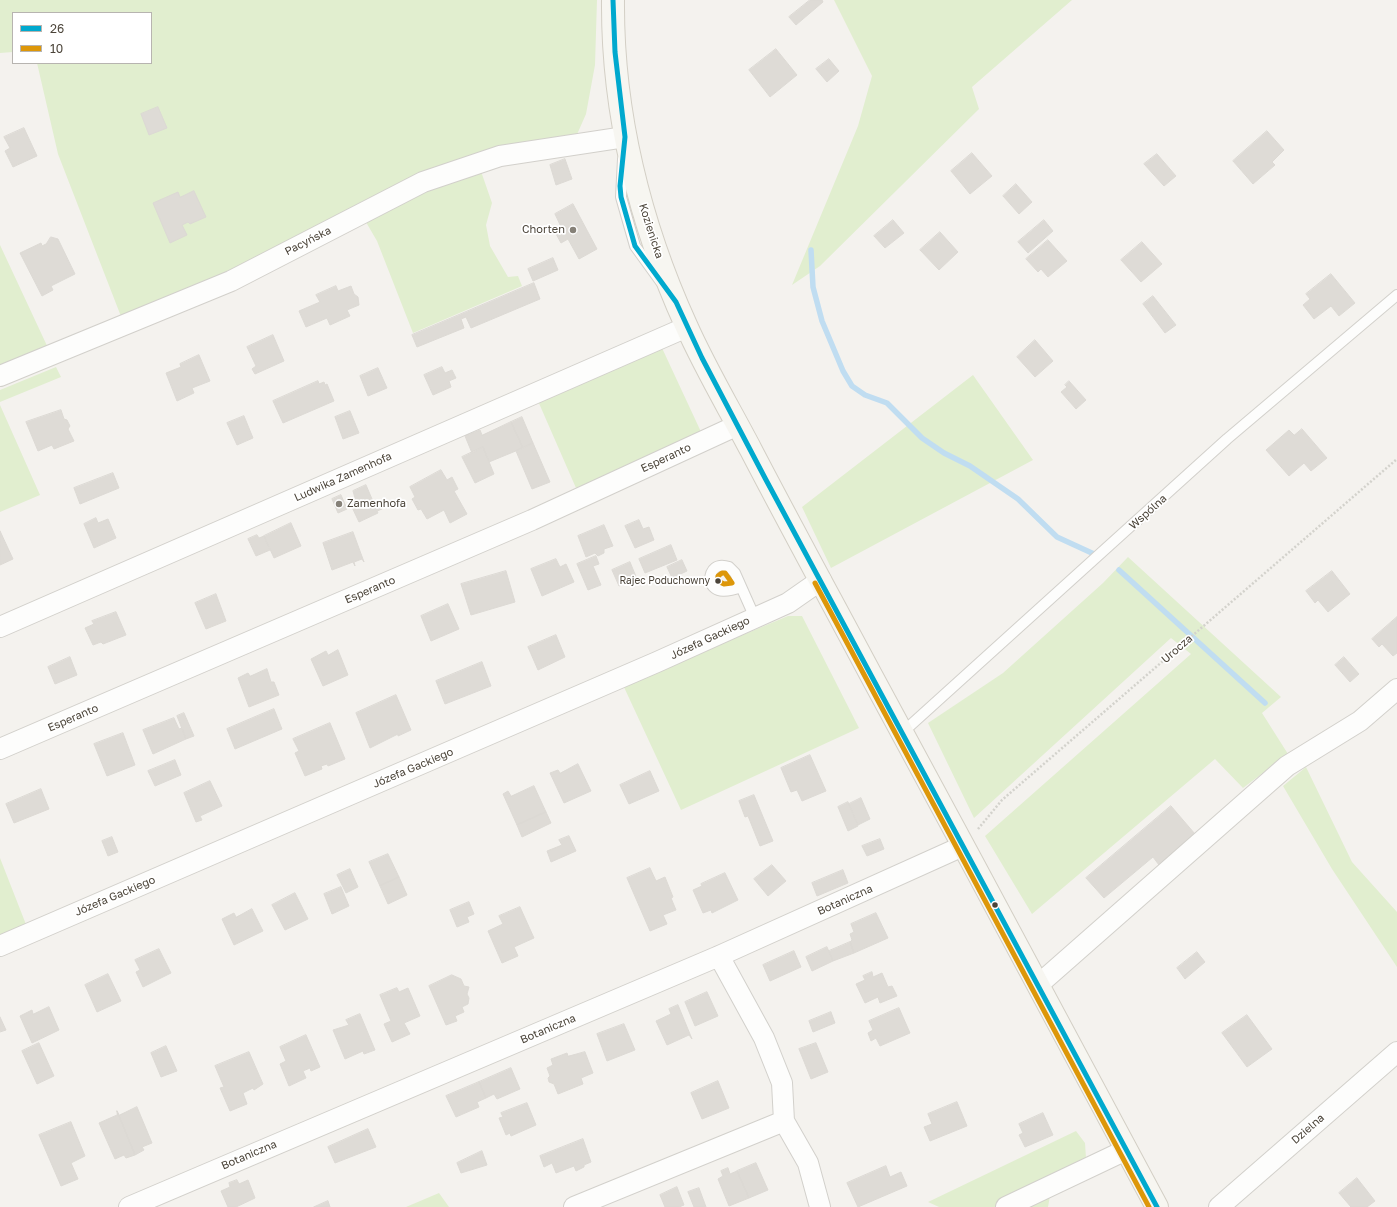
<!DOCTYPE html>
<meta charset="utf-8">
<style>
body{margin:0}
#map{position:relative;width:1397px;height:1207px;overflow:hidden;background:#f4f2ee;font-family:"Golos Text",sans-serif}
canvas{display:block}
.legend{position:absolute;left:12px;top:12px;width:140px;height:52px;box-sizing:border-box;background:#fff;border:1px solid #b7b4b0;margin:0;padding:5px 7px;list-style:none;font-size:12px;color:#4b4439}
.legend li{display:flex;align-items:center;gap:8px;height:20px}
.legend b{width:20px;border:1px solid #b7b4b0}
</style>
<div id="map">
<canvas width="1397" height="1207"></canvas>
<ul class="legend">
<li><b style="height:5px;background:#00a9ce"></b>26</li>
<li><b style="height:5px;background:#dd9709"></b>10</li>
</ul>
</div>
<script>
const ctx = document.querySelector('canvas').getContext('2d');
ctx.lineJoin = 'round';
function fillPath(path, color) { ctx.fillStyle = color; ctx.fill(path, 'evenodd'); }
function strokePath(path, color, width, dash) { ctx.strokeStyle = color; ctx.lineWidth = width; ctx.lineCap = dash ? 'butt' : 'round'; ctx.setLineDash(dash || []); ctx.stroke(path); }
function write(font, color, halo, rows, align = 'center') {
  ctx.font = font + ' "Golos Text",sans-serif'; ctx.lineWidth = 3.5; ctx.setLineDash([]); ctx.textBaseline = 'middle'; ctx.strokeStyle = halo; ctx.fillStyle = color; for (const [text, x, y, turn = 0] of rows) {
    ctx.save(); ctx.translate(x, y); ctx.rotate((+turn || 0) * Math.PI / 180); ctx.textAlign = isNaN(turn) ? turn : align; if (halo) ctx.strokeText(text, 0, 0); ctx.fillText(text, 0, 0); ctx.restore();
  }
}
fillPath(new Path2D(`
 M0,0h597l-2,65 -9,49 -11,25 -100,15 17,49 -6,22 4,21 18,31 10,-1 4,10 -109,47 -36,-92 -21,-36 -127,68 -107,46 -64,-165 -21,-91h114v-50h-138v39l-13,1z
 M834,0h238l-100,87 7,22 -159,157 -28,19 66,-159 14,-50z
 M0,245l49,105 -49,17z
 M662,348l40,86 -126,54 -38,-87z
 M56,367l5,10 -61,25v-12z
 M973,375l60,85 -202,108 -29,-61z
 M0,405l40,90 -40,17z
 M1128,557l153,140 -19,16 26,41 -45,34 -28,-29 -183,155 -47,-78 206,-182 -20,-16 -197,180 -46,-95 75,-50 100,-90z
 M788,616h14l57,112 -178,82 -58,-125z
 M1306,767l46,95 45,50v55l-65,-98 -49,-83z
 M0,858l27,69 -27,11z
 M1076,1131l9,12 1,15 -33,21 -5,28h-109l-11,-5z
 M439,1193l10,14h-43z`), '#e1eecf');
strokePath(new Path2D(`
 M811,250l2,37 9,34 21,50 9,15 13,9 22,8 35,35 22,15 26,13 48,33 39,38 37,17
 M1119,570l146,133`), '#c0ddf1', 5.5);
const building = new Path2D(`
 M810,0h12l1,2 -27,23 -7,-8z
 M776,49l21,26 -27,22 -21,-27z
 M829,59l10,12 -12,11 -11,-13z
 M158,107l9,21 -18,7 -8,-21z
 M24,128l13,28 -24,11 -8,-16 5,-3 -6,-11z
 M1267,131l17,19 -12,12 3,3 -22,19 -20,-23z
 M972,153l20,23 -22,18 -19,-23z
 M1157,154l19,22 -12,10 -20,-22z
 M565,159l7,20 -16,6 -6,-20z
 M1016,184l16,18 -13,12 -16,-18z
 M194,191l12,26 -16,7 -2,-2 -6,3 5,10 -17,8 -17,-40 25,-11 2,5z
 M573,204l24,45 -18,10 -11,-20 -7,4 -6,-11 7,-3 -7,-15z
 M893,220l11,13 -19,15 -11,-12z
 M1044,220l9,11 -25,22 -10,-11z
 M940,232l18,20 -19,18 -19,-20z
 M51,237l7,2 17,35 -24,12 2,4 -11,6 -22,-43 21,-10 1,3 4,-2z
 M1048,240l19,21 -19,16 -7,-8 -3,3 -12,-13z
 M1142,242l20,22 -21,18 -20,-22z
 M553,258l5,12 -25,11 -5,-12z
 M1331,274l24,29 -16,13 -8,-10 -17,13 -11,-14 7,-6 -4,-5z
 M534,283l6,16 -69,29 -5,-11 -5,2 3,9 -47,19 -5,-12z
 M336,286l2,5 13,-5 3,8 4,3 1,8 -12,5 3,6 -20,9 -3,-7 -21,9 -7,-16 21,-9 -4,-7z
 M1153,296l23,29 -11,8 -22,-29z
 M273,335l11,26 -29,13 -3,-5 4,-3 -9,-19z
 M1035,340l18,21 -18,16 -18,-20z
 M199,355l11,26 -18,7 2,5 -17,8 -11,-28 15,-6 -1,-3z
 M442,367l3,6 7,-3 4,8 -7,3 2,6 -18,8 -9,-20z
 M378,368l9,20 -19,8 -8,-20z
 M318,381l1,3 5,-2 1,3 2,-1 7,17 -51,22 -10,-22z
 M1069,381l17,19 -10,9 -15,-17 6,-5 -2,-2z
 M61,410l3,9 3,1 3,6 -2,3 6,12 -20,8 -2,-4 -14,6 -12,-29z
 M350,411l9,22 -16,6 -8,-22z
 M244,416l9,22 -16,7 -10,-22z
 M522,417l11,26 -10,5 -12,-26z
 M511,422l12,26 -34,14 -6,-15 -11,6 -7,-17 15,-6 2,5z
 M1302,429l25,29 -16,13 -7,-8 -15,13 -23,-26 23,-20 5,5z
 M533,443l17,39 -18,7 -16,-38z
 M483,447l11,27 -19,9 -13,-26z
 M441,470l6,10 5,-3 6,12 -4,2 13,23 -17,9 -6,-13 -17,9 -6,-10 -3,1 -6,-11 3,-2 -5,-10z
 M113,473l6,15 -39,16 -6,-16z
 M366,485l9,21 5,-2 2,5 -5,2 1,2 -19,9 -10,-21 6,-3 -2,-7z
 M341,495l6,14 -9,4 -6,-14z
 M96,518l2,5 10,-4 8,19 -22,10 -10,-24z
 M639,520l4,9 6,-2 5,13 -19,8 -10,-22z
 M291,523l10,23 -27,12 -10,-22z
 M604,525l9,21 -9,3v4l-6,3 -3,-3 -9,4 -8,-21z
 M0,531l13,28 -13,6z
 M353,532l11,30 -2,-3 -8,3 1,4 -2,-4 -21,8 -9,-27z
 M257,535l2,3 5,-2 6,14 -14,6 -8,-17z
 M671,545l6,15 -32,13 -6,-14z
 M596,556l3,8 -6,2 8,19 -13,5 -11,-26z
 M556,559l4,8 6,-3 8,18 -32,14 -11,-27z
 M682,560l5,11 -15,7 -5,-11z
 M630,562l7,17 -18,7 -7,-16z
 M506,571l9,31 -44,13 -10,-31z
 M1332,571l18,23 -22,18 -10,-12 -3,3 -9,-12z
 M216,594l10,27 -20,8 -11,-26z
 M448,604l11,25 -28,12 -10,-25z
 M116,612l10,23 -23,9 -2,-2 -8,3 -8,-17 9,-4 -2,-3z
 M1397,617v36l-4,3 -11,-12 -3,3 -7,-8z
 M556,635l9,22 -27,13 -10,-23z
 M338,650l10,25 -25,11 -12,-27 15,-8 2,4z
 M70,657l7,18 -22,9 -7,-17z
 M1344,657l15,17 -9,8 -15,-17z
 M482,662l9,24 -46,18 -9,-23z
 M267,669l4,13h3l5,13 -30,12 -11,-29 10,-5 2,3z
 M396,695l15,35 -13,6v-2l-28,14 -14,-35z
 M274,709l8,20 -47,20 -8,-20z
 M184,713l10,23 -8,3 -9,-23z
 M174,718l5,11 3,-1 4,11 -33,15 -10,-24z
 M330,723l15,36 -17,7 -1,-2 -6,2 1,3 -17,7 -10,-23 4,-2 -6,-12z
 M123,733l12,32 -28,11 -13,-32z
 M810,755l16,36 -24,10 -5,-11 -6,2 -10,-24z
 M175,760l6,15 -26,11 -7,-15z
 M578,764l13,27 -27,12 -14,-30 8,-3 2,3z
 M650,771l9,20 -30,13 -9,-19z
 M210,781l12,25 -22,10 2,4 -6,2 -12,-29z
 M534,786l12,26 -29,13 -14,-31 5,-3 3,5z
 M41,789l8,20 -35,14 -8,-19z
 M754,795l19,46 -13,5 -12,-30 -3,1 -6,-16z
 M861,798l9,21 -12,6 -9,-21z
 M848,802l10,24 -10,5 -10,-24z
 M1171,806l24,28 -36,31 -6,-8 -49,41 -18,-20z
 M546,812l5,11 -29,14 -5,-12z
 M569,836l7,15 -25,11 -4,-11 15,-6 -3,-5z
 M112,837l6,15 -10,4 -6,-15z
 M880,839l4,10 -17,7 -5,-10z
 M388,854l11,23 -19,9 -11,-24z
 M772,865l14,16 -18,15 -14,-17z
 M650,868l6,13 9,-4 8,20 -2,1 5,12 -13,5 4,9 -17,7 -23,-53z
 M350,869l8,18 -12,6 -9,-18z
 M843,870l5,13 -31,13 -5,-13z
 M725,873l13,27 -26,13 -1,-3 -8,3 -10,-23 9,-4 -1,-2z
 M399,877l8,18 -19,9 -8,-18z
 M341,887l8,19 -17,8 -8,-20z
 M295,893l13,26 -23,11 -13,-25z
 M469,902l5,12 -7,3 2,5 -12,5 -7,-17z
 M520,907l14,31 -20,9 4,9 -16,7 -14,-32 15,-7 -4,-8z
 M252,909l11,22 -29,14 -12,-26 12,-6 2,4z
 M876,913l12,25 -34,15 -4,-11 2,-2 -2,-6 4,-2 -3,-8z
 M850,942l4,11 -21,8 -4,-10z
 M827,947l6,14 -21,10 -6,-14z
 M159,949l12,24 -28,14 -7,-15 4,-2 -5,-10z
 M794,951l7,16 -31,14 -7,-16z
 M1197,952l8,10 -20,17 -8,-11z
 M872,972l1,5 9,-4 6,14 4,-1 5,10 -17,7 -2,-6 -13,6 -9,-19 9,-4 -2,-4z
 M108,974l13,27 -24,11 -12,-27z
 M452,975l9,4 3,7 5,1 -2,7 2,4 -1,6 -6,3 2,5 -9,4 2,5 -11,4 -17,-39z
 M397,988l2,4 9,-4 12,28 -16,7 6,11 -18,8 -8,-18 7,-3 -11,-26z
 M707,992l11,24 -23,10 -10,-24z
 M678,1005l14,34 -3,-4 -22,10 -11,-24 15,-7 -2,-5z
 M49,1007l10,23 -27,13 -12,-27 12,-6 1,4z
 M899,1008l11,25 -30,13 -4,-8 -5,3 -3,-8 5,-3 -4,-9z
 M831,1012l4,11 -22,9 -4,-11z
 M360,1014l15,36 -11,4 -1,-3 -18,8 -12,-29 16,-5 -3,-5z
 M1247,1015l25,34 -25,18 -25,-34z
 M0,1017l6,13 -6,2z
 M624,1024l11,26 -28,11 -10,-27z
 M306,1035l14,32 -9,4 -1,-3 -7,3 3,7 -17,8 -9,-22 6,-3 -6,-14z
 M39,1043l15,33 -17,8 -15,-33z
 M816,1043l12,29 -17,7 -12,-30z
 M166,1046l11,25 -16,6 -10,-24z
 M249,1052l14,32 -9,6 -1,-2 -10,5 4,11 -17,7 -10,-23 4,-1 -9,-21z
 M585,1052l8,21 -12,5 2,6 -25,10 -4,-10 -5,-2 -1,-4 2,-2 -3,-8 6,-3 -2,-6 16,-6 1,3z
 M511,1068l9,21 -23,10 -3,-5 -8,4 -7,-16z
 M718,1081l11,27 -27,11 -11,-26z
 M479,1082l7,16 -9,4 2,5 -23,10 -10,-21z
 M957,1102l10,24 -37,15 -6,-14 8,-3 -4,-10z
 M527,1103l9,22 -25,11 -1,-3 -4,2 -7,-17 4,-1 -2,-4z
 M137,1107l15,36 -10,4 2,3 -9,5 -18,-44 2,4z
 M117,1111l18,44 -9,3 -2,-3 -9,4 -16,-36 18,-8z
 M1043,1113l10,22 -28,12 -6,-12 4,-2 -4,-9z
 M71,1122l14,34 -14,7 7,16 -17,7 -22,-51z
 M368,1129l8,18 -41,16 -7,-16z
 M583,1139l8,23 -7,3v2l-8,4 -2,-5 -18,7 -4,-10 -8,4 -4,-11z
 M482,1151l5,14 -26,8 -4,-10z
 M756,1163l12,27 -19,8 -12,-27z
 M886,1166l4,11 11,-5 6,14 -49,21 -11,-24z
 M728,1168l2,6 7,-3 12,27 -20,8 -11,-27 5,-3 -2,-5z
 M1357,1178l18,23 -8,6h-16l-12,-14z
 M237,1180l2,4 9,-4 7,18 -19,9h-8l-7,-16 9,-4 -1,-4z
 M677,1187l7,18 -5,2h-14l-5,-12z
 M699,1188l7,19h-12l-6,-15z
 M328,1201l2,6h-16z`);
fillPath(building, '#dedbd6');
strokePath(building, '#dcd9d4', 1);
const lane = new Path2D(`
 M623,159l-2,38 14,49 26,36
 M741,587c-11,4 -26,8 -31,-6 0,-12 7,-18 19,-14l6,6 20,45
 M903,732l324,-293 170,-144`);
const street = new Path2D(`
 M0,376l231,-95 192,-99 77,-26 125,-19
 M0,627l687,-300
 M0,749l532,-229 206,-95
 M0,946l657,-284 131,-59 33,-23
 M719,956l45,82 18,45 2,38 24,42 12,44
 M1038,985l249,-219 73,-45 37,-32
 M129,1207l590,-251 244,-110
 M574,1207l210,-86
 M1006,1207l120,-57
 M1219,1207l178,-155`);
const secondary = new Path2D(`
 M613,0c-1,112 27,224 73,325 19,43 43,83 65,125 39,75 80,150 120,225 96,177 191,354 286,532`);
strokePath(lane, '#d2d0cb', 12);
strokePath(street, '#d2d0cb', 22);
strokePath(secondary, '#d3cfc5', 24);
strokePath(new Path2D(`
 M978,829l24,-29 395,-341`), '#d3d2cc', 2.5, [2, 2]);
strokePath(lane, '#fdfdfc', 10);
strokePath(street, '#fdfdfc', 20);
strokePath(secondary, '#f7f6f1', 22);
strokePath(new Path2D(`
 M613,0l2,52 10,85 -5,49 1,11 14,49 41,56 26,56 63,120 392,729`), '#00a9ce', 5);
strokePath(new Path2D(`
 M722,573h3l7,10 -8,1 -6,-3v-5z
 M815,583l334,624`), '#dd9709', 5);
for (const [x, y, r, color] of [
 [573,230,4,"#868178"],
 [339,504,4,"#868178"],
 [718,581,3.5,"#4b4439"],
 [995,905,3.5,"#4b4439"]
]) { const dot = new Path2D(); dot.arc(x, y, r, 0, 2 * Math.PI); ctx.fillStyle = color; ctx.fill(dot); strokePath(dot, '#fff', 1.5); }
write('10px', '#4b4439', '#fff', [
 ["Rajec Poduchowny",710,581]
], 'right');
write('11px', '#4b4439', '#fff', [
 ["Chorten",565,230],
 ["Zamenhofa",347,504,"left"]
], 'right');
write('11px', '#4b4439', '#fff', [
 ["Kozienicka",651,231,72],
 ["Pacyńska",308,241,-27],
 ["Esperanto",666,458,-25],
 ["Ludwika Zamenhofa",343,477,-24],
 ["Wspólna",1148,512,-42],
 ["Esperanto",370,590,-23],
 ["Józefa Gackiego",710,638,-25],
 ["Urocza",1177,649,-41],
 ["Esperanto",73,718,-23],
 ["Józefa Gackiego",413,768,-23],
 ["Józefa Gackiego",115,896,-23],
 ["Botaniczna",845,900,-24],
 ["Botaniczna",548,1029,-23],
 ["Dzielna",1308,1129,-41],
 ["Botaniczna",249,1155,-23]
]);
</script>
